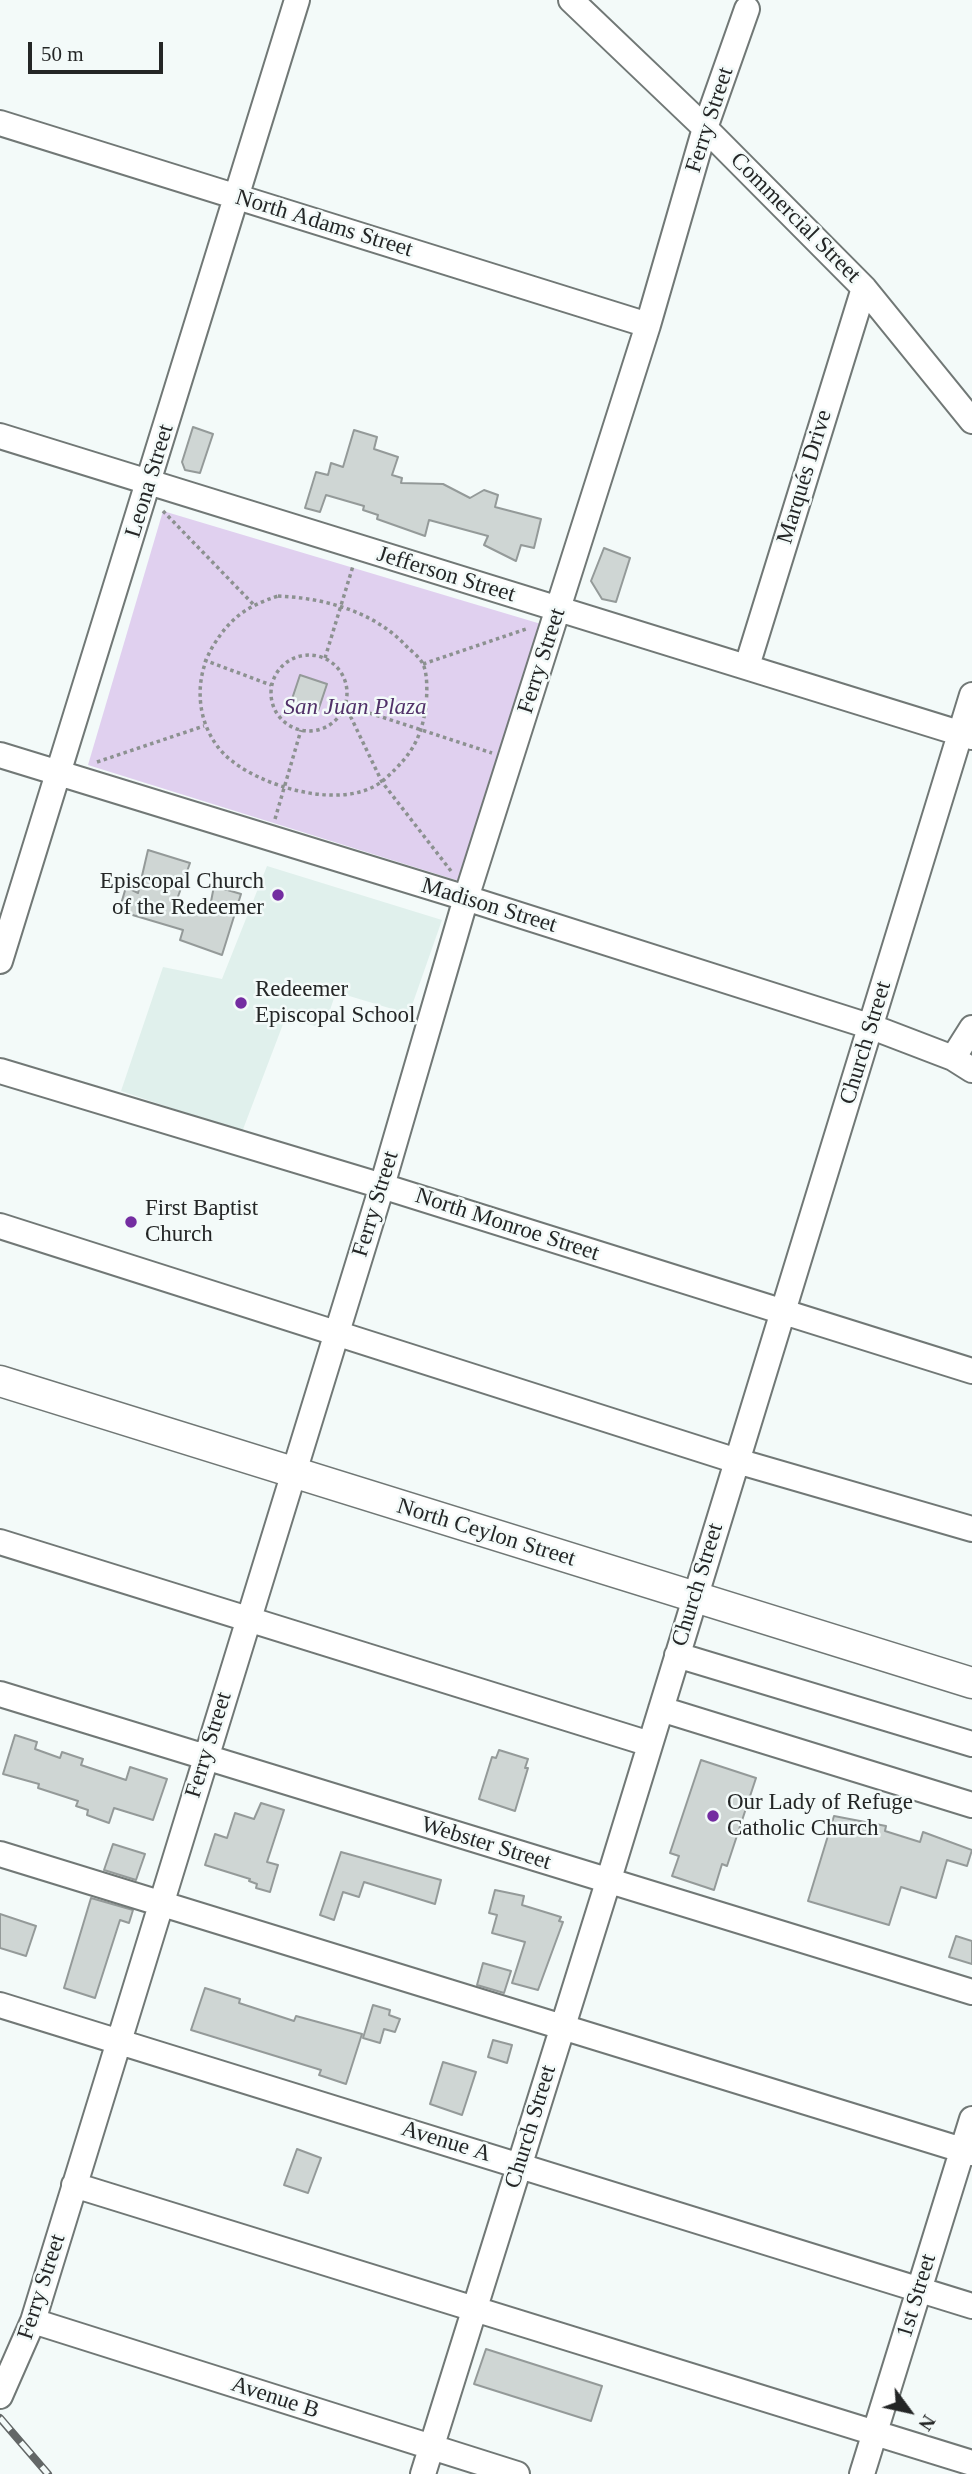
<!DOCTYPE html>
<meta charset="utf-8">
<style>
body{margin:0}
#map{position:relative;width:972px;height:2474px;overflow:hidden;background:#f3faf9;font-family:Georgia,serif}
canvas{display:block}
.north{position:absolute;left:874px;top:2376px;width:70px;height:70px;-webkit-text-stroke:5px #f3faf9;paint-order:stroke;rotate:123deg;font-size:19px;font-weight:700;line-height:28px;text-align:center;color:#242626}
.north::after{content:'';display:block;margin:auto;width:24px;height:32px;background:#242626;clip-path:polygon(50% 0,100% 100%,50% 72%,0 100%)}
.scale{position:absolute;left:28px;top:42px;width:135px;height:32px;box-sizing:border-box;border:4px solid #242626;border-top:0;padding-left:9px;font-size:21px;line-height:24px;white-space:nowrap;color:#242626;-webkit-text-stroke:5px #f3faf9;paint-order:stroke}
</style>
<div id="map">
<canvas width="972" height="2474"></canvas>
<div class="north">N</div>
<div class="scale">50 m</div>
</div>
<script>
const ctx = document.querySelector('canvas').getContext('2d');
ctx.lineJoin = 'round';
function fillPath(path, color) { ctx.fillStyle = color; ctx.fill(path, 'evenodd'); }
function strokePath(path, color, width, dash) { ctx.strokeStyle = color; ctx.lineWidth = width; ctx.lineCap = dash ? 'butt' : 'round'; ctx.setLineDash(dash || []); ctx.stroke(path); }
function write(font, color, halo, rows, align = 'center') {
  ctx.font = font + ' Georgia,serif'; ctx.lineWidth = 5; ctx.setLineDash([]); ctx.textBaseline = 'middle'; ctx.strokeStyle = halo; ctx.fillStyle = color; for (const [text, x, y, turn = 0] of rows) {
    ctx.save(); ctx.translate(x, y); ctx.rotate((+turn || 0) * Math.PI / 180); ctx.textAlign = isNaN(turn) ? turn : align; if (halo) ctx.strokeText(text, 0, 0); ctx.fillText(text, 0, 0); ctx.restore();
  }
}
fillPath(new Path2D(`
 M267,866l175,54 -33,94 -73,-22 -12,36 -39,-9 -43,113 -121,-41 42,-124 59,12z`), '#e0f0ec');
fillPath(new Path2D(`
 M163,511l378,113 -82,257 -371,-116z`), '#e0d0ef');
const building = new Path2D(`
 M193,427l20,7 -13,39 -15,-3 -3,-8z
 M354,430l23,7 -3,12 24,8 -6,18 10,3 -1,5 42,1 27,14 14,-8 14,5 -3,12 46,12 -7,29 -13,-3 -5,16 -32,-16 4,-9 -59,-16 -4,16 -48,-17 1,-4 -15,-5 1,-4 -38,-11 -6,17 -15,-4 11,-36 12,3 3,-12 12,4z
 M604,548l26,10 -14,44 -14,-3 -11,-18z
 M300,675l27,9 -9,27 -27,-9z
 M148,850l42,13 -15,42 34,7 5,-26 27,8 -19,61 -42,-15 3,-10 -64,-19 7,-24 12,6z
 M15,1735l22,7 -2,7 25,9 2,-6 21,7 -2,6 45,15 4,-13 37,12 -14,41 -39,-12 -5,15 -22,-8 1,-5 -12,-4 2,-5 -40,-13 1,-4 -36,-10z
 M499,1750l29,9 -3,9h3l-13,43 -36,-12 13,-42 4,1z
 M701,1760l55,18 -29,88 -5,-2 -8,26 -42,-14 7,-20 -9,-3z
 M261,1803l23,7 -17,52 11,3 -8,27 -14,-4 1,-4 -8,-3 1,-2 -45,-14 10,-31 12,4 8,-25 19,6z
 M834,1816l52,10 -1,5 35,11 3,-10 49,18 -5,16 -20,-6 -11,38 -35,-11 -12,38 -81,-24z
 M113,1844l32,10 -9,26 -32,-10z
 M341,1852l100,28 -6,24 -71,-22 -5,15 -16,-5 -9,28 -14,-5z
 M495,1890l29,6 -2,9 39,12 -2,4 4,1 -25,68 -26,-7 13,-41 -33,-9 5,-18 -8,-2z
 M91,1898l42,12 -4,13 -9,-3 -25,78 -31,-10z
 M0,1914l36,12 -10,30 -26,-8z
 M956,1936l16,5v23l-23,-7z
 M483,1963l28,8 -7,22 -27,-8z
 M205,1988l35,11 -1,4 55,18 2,-5 66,18 -16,50 -27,-9 2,-5 -130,-40z
 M373,2005l17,5 -1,5 11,4 -5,13 -11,-3 -4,14 -17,-5z
 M493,2040l19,5 -5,18 -19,-6z
 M443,2062l33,10 -14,43 -32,-11z
 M297,2149l24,9 -13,35 -24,-8z
 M486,2349l116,37 -11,35 -117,-37z`);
fillPath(building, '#cfd6d4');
strokePath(building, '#949a99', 2);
const minor = new Path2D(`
 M571,0l134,128 159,160 108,133
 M0,123l648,202
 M0,436l972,301
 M747,666l117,-378
 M0,755l466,143 406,129 81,31 19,12
 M0,961l297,-961
 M953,1058l19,-30
 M0,1071l382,115 590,185
 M0,1226l737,235 235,68
 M0,1542l650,202
 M677,1655l295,89
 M0,1694l972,298
 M661,1709l311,96
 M0,1854l972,299
 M0,2005l972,301
 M74,2185l898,278
 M33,2321l484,153
 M0,2396l33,-75 349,-1135 84,-288 182,-573 57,-197 42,-119
 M423,2474l185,-592 364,-1187
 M862,2474l110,-355`);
const major = new Path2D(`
 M0,1381l972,302`);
strokePath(minor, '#717876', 28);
strokePath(major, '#717876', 33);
strokePath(new Path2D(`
 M163,511l90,93
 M278,596c47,2 98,16 130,52 5,4 12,10 15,16 5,11 4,30 3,42 -5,34 -15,49 -40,72 -38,36 -129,9 -162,-24 -28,-29 -31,-74 -11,-108 17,-28 34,-40 65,-50z
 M271 693a38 38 0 1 1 76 0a38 38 0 1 1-76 0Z
 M325,658l28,-92
 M204,660l67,25
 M423,664l106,-36
 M97,762l107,-36
 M275,819l26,-89
 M451,871l-69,-89 -37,-77 147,48`), '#8c9190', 3.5, [3.5, 3.5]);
strokePath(minor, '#fff', 24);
strokePath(major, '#fff', 30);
const rail = new Path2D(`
 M0,2418l48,56`);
strokePath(rail, '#636767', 8);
strokePath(rail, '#f3faf9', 5, [16]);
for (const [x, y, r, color] of [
 [278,895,7,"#742da1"],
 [241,1003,7,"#742da1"],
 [131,1222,7,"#742da1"],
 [713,1816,7,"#742da1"]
]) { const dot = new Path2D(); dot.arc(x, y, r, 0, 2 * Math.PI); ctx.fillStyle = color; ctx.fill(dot); strokePath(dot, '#f3faf9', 2.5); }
write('23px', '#242626', '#f3faf9', [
 ["Ferry Street",710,120,-72],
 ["Commercial Street",795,218,45],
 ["North Adams Street",324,224,17],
 ["Marqués Drive",805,477,-73],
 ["Leona Street",150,481,-73],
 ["Jefferson Street",446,575,17],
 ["Ferry Street",542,661,-72],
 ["Madison Street",489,906,17],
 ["Church Street",866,1043,-73],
 ["Ferry Street",376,1204,-73],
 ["North Monroe Street",507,1225,18],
 ["North Ceylon Street",486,1533,17],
 ["Church Street",698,1585,-73],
 ["Ferry Street",209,1745,-73],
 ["Webster Street",486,1844,17],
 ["Church Street",531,2127,-73],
 ["Avenue A",446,2142,17],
 ["Ferry Street",42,2287,-72],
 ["1st Street",917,2296,-73],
 ["Avenue B",275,2398,18]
]);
write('italic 23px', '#513169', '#f3faf9', [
 ["San Juan Plaza",355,708]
]);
write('23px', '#242626', '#f3faf9', [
 ["Episcopal Church",264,882,"right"],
 ["of the Redeemer",264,908,"right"],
 ["Redeemer",255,990],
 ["Episcopal School",255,1016],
 ["First Baptist",145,1209],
 ["Church",145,1235],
 ["Our Lady of Refuge",727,1803],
 ["Catholic Church",727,1829]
], 'left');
</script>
